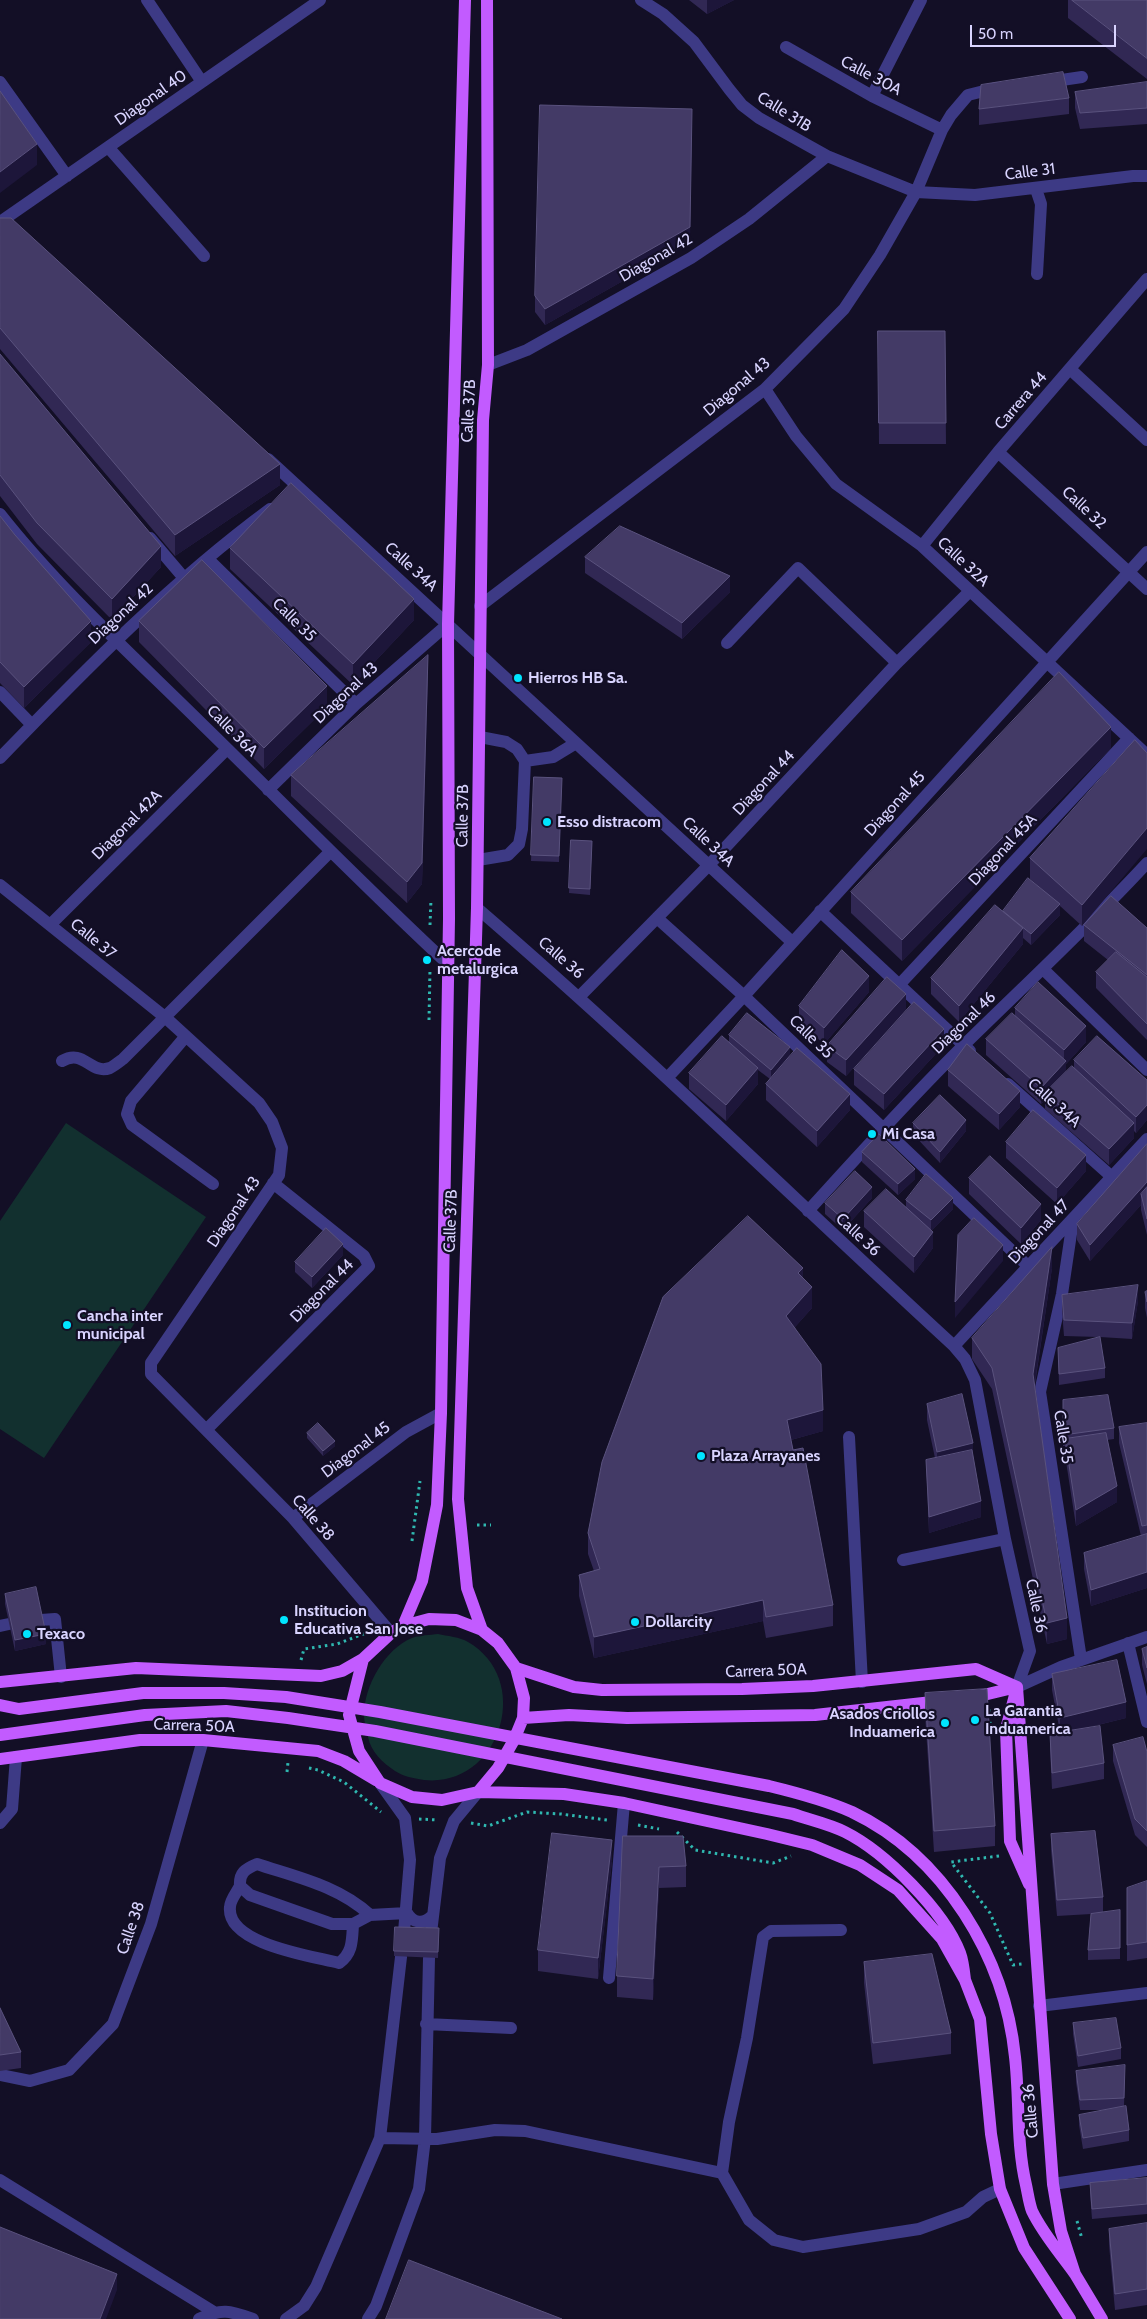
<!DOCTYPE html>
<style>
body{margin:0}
#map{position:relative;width:1147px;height:2319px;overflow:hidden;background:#130f26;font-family:Cabin,sans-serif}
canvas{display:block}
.scale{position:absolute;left:970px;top:25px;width:146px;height:22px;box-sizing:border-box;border:2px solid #d9d4ff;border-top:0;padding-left:6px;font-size:15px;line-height:18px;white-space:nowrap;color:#d9d4ff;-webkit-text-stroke:4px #130f26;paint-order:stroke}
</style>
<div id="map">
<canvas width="1147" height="2319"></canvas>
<div class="scale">50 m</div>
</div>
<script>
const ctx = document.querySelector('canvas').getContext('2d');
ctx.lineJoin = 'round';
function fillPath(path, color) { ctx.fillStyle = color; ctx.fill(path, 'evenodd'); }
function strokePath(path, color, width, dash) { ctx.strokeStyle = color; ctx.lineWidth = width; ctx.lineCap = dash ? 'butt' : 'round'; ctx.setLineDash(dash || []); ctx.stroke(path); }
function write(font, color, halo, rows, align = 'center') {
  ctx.font = font + ' Cabin,sans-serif'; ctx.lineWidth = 4.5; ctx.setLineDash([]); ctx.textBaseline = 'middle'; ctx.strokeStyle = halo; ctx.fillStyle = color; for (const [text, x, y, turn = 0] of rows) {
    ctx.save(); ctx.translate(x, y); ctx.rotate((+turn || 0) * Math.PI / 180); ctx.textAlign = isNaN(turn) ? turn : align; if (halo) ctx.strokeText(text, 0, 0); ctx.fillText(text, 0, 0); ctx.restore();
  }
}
fillPath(new Path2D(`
 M66,1123l140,94 -162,241 -44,-29v-208z
 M438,1634c9,2 22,3 30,8 66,38 32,146 -44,138 -12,-2 -19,-3 -29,-9 -12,-8 -24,-19 -27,-34 -1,-7 -4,-15 -4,-22 0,-29 21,-66 48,-77 8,-3 18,-3 26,-4z`), '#12302f');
strokePath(new Path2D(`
 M430,925l1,-26
 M429,1020l1,-51
 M477,1525h14
 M412,1541l8,-60
 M301,1660l3,-11 33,-5 29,-11
 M989,1709l1,14
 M309,1768l9,2 26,12 37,30
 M287,1772l1,-10
 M419,1819l19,1
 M471,1823l17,3 39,-14 34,2 46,6
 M638,1825l21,4
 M677,1832l18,18 78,13 18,-7
 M999,1856l-48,6 39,51 23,52 9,-1
 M1077,2221l5,18`), '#2fb8b0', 3, [2.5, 4]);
strokePath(new Path2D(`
 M147,0l55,82
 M641,0l22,14 31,28 35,47 13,16 17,13 68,38 89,36 59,3 158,-19h14
 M786,47l86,49 70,34
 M0,82l67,94
 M1048,82l34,-5
 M872,96l49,-96
 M108,147l96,109
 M1036,189l5,15 -4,70
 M0,222l320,-222
 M488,365l39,-15 164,-92 58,-39 78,-63
 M1070,369l77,71
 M765,389l31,47 40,48 86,62 225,209
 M998,452l149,137
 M268,459l524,483
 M0,514c60,76 133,142 202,210 82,80 162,162 246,240
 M150,538l34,40
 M922,546l76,-94 149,-173
 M208,559l148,145
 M480,606l285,-217 79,-80 36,-54 36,-63 26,-62 9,-15 17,-20 28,-7
 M727,643l71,-75 99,95
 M0,692l32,33
 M0,758c85,-88 171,-176 270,-249
 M525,761l28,-4 23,-14
 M268,790l88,-86 92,-80
 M478,860l30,-5 11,-11 3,-15 3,-68 -8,-12 -11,-7 -26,-5
 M0,885l166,133 93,85 13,19 10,26 -3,27 -128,188v11l142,144 98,115
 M477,908c164,141 318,292 477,438l11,13 10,21 30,159 25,112 -13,36
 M820,911l150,140
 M657,918l87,78 285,271
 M50,925l177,-176
 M1044,970l103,100
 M900,984l229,-246
 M580,996l129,-131 188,-202 73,-72
 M186,1036l-55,65 -4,13 5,11 81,59
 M62,1061c22,-13 28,14 48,7 4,-2 9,-6 13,-9l207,-207
 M668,1077l76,-81 403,-444
 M1008,1084l104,93
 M808,1211c51,-56 102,-113 156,-166 62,-61 124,-118 183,-182
 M1073,1220l-11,74 -22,98 41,267
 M954,1346l193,-207
 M207,1429l162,-163 -5,-10 -91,-73
 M849,1437l13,245
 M293,1518l113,-86 35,-19
 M903,1560l102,-21
 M41,1620l14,-1 6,58
 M0,1626l9,-2
 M1128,1643l19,79
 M1017,1687l44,-20 86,-30
 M380,1783l25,35 5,42 -6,72
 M0,1823l12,-14 4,-52
 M240,1886c-3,6 -10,14 -10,21 -4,37 82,49 109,56 14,-10 13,-23 14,-39
 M407,1913c6,10 16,12 25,3
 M370,1915l-17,9h-21l-82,-29 -10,-9c-1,-13 5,-17 17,-22 39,13 82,22 113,51l37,-2
 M841,1930l-70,1 -8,6 -16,101 -18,84 -7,51 27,47 25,20 29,7 116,-18 47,-17 17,-15 17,-8
 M431,1933l9,-75 14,-37 24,-29
 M609,1978l15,-175
 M1039,2006l108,-13
 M426,2024l85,4
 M0,2075l30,6 39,-11 44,-46 38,-100 52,-184
 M380,2138l57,1 58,-9 30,1 197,42
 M0,2180l214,132
 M1053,2184l94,-14
 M199,2319c23,-11 31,-8 54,0
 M286,2319l18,-13 12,-19 64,-149 21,-181
 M368,2319l8,-13 43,-117 6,-51 4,-180`), '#3d3a85', 12);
strokePath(new Path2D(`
 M429,1619l27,1 26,10 16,13 18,25 8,30 -1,20 -9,22 -16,28 -20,24 -36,8 -30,-3 -32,-14 -21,-32 -10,-36 14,-56 28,-26 12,-7z
 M403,1626l19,-45 15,-76 4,-92 8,-494 -1,-295 17,-624
 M482,1630l-15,-42 -9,-89 19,-591 6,-488 5,-55 -1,-365
 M516,1668l58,19 28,3 140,-1 71,-3 163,-17 41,18
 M0,1682l136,-14 185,8 21,-5 21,-12
 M1017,1687l36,497 8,47 14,43 27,45
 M1015,1695l-9,34 4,112 19,43
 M971,1698l46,-11
 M0,1705l19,4 124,-16h81l62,4 94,15 389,74c29,7 56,14 83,26 92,44 153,145 163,245 5,43 1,86 11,128 2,9 3,18 6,26 11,23 28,42 43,63
 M523,1718l46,-3 58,3 188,-3 126,-14
 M0,1735l145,-20 81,-4 62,7 87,13 418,83c17,6 36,10 52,18 40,20 99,79 115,121 3,8 4,18 5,27
 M0,1759l140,-19h63l115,11 26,10 32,19
 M478,1792l86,2 60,9 143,31 45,11 48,20 38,25 44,49 23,41 15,39 11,115 9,55 24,59 46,71`), '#c25bff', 12);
fillPath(new Path2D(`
 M689,0h45l-27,14z
 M1068,0h79v79l-79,-61z
 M1147,82v42l-67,5 -5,-21v-16z
 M1069,98v16l-90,11v-16z
 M0,218l280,267 -105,71 -175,-207z
 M690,243l-145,82 -10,-13v-16z
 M878,331h67l1,113h-67z
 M0,354l161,213 -49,53 -75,-76 -37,-48z
 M0,516l91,126 -67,66 -24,-25z
 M230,548l184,72 -61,65 -123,-116z
 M585,557l145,35 -48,47 -97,-66z
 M139,621l188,86 -63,62 -125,-127z
 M428,676l-6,208 -15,19 -116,-107v-21z
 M1135,740l-53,186 -22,-20v9l-29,30 -8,-7v6l-64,78 -28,-28v-16l72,-67 41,-20 -14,-12v-21z
 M1111,748l-209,213 -51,-48v-21z
 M534,777l28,1 -3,84 -28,-1z
 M571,840l21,1 -2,54 -21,-2z
 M1084,925l63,3v112l-51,-52v-16l12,-12 -24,-19z
 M869,992l-45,52 -25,-22v-16z
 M1015,1008l71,34 -20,22v8l8,-4v-8l73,20v40l-11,13 -2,-2v7l-25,27 -64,-56v-9l-4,4 -55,-49v-16l29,-23z
 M906,1010l-60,66 -19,-14v-16z
 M729,1035l61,22 60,53 -33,37 -51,-47v-16l4,-5 -12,-9v14l-32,37 -37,-32v-16l40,-31z
 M944,1045l-60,65 -30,-25v-16z
 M948,1070l72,37 -21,23 -51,-44z
 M913,1123l53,8 -26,32 -27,-29z
 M1006,1142l80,29 -29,33 -51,-46z
 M1147,1144v91l-6,-25v-5l-51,56 -13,-21v-16z
 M862,1152l53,27 -17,16 -36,-33z
 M969,1178l72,42 -20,24 -52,-50z
 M872,1198l-29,32 -18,-16v-11z
 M906,1200l47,9 -21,21 1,18 -19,25 -50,-46v-16l42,-3z
 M343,1255l-31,33 -17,-16v-10z
 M1052,1268l-17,116 32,255 -20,5 -55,-255 -20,-30v-21z
 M803,1278l9,30 -17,19 28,104 -32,9 42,165v21l-67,12 -3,-17 -169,37 -15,-62v-21l15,-4 -6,-17v-21z
 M1147,1291v27l-2,-10v-16z
 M1062,1295l76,6 -6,38 -32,-2 5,31v10l-46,7 -1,-37 41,-11 -35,-1 -2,-25z
 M1063,1400l51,28v11l-7,1 10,62 -41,24 -11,-71v-9h-2z
 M927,1404l46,51 8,62 -52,16 -3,-73 9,-2 -8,-38z
 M1147,1423v165l-56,18 -7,-37v-16l57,-17 -22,-93v-16z
 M307,1433l28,13 -12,10 -16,-18z
 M5,1594l41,50 -31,7 -10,-47z
 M1147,1647v37l-5,-19v-16z
 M1052,1674l74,44 -44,11 22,34v16l-52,10 -2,-39v-16l10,-2 -8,-42z
 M925,1693l70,133v20l-61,6 -9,-138z
 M1113,1745l34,7v95l-12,-12 -22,-74z
 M1051,1834l52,63v15l17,-2v49l-32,1v-10l3,-36 -34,2 -6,-66z
 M623,1836l63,30v21l-27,1 -6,112 -36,-3v-21z
 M612,1861l-14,118 -60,-8v-21z
 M1147,1881v77l-20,3v-16z
 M439,1928l-1,30 -44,-2v-5z
 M864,1962l87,71v21l-78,10 -9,-81z
 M0,2008l21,44v16l-21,3z
 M1073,2023l48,25v11l-43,8 -5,-33z
 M1076,2071l49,5 -1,30 5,24v11l-46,8 -4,-24v-10l25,-5h-24l-4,-28z
 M1147,2178v36l-55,5 -2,-25v-11z
 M1147,2223v82l-32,5 -6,-65v-16z`), '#312854');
fillPath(new Path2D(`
 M707,0h27l-27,14z
 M692,125l-2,118 -145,82v-16z
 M37,144v21l-37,28v-21z
 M280,464v21l-105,71v-21z
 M161,546v21l-49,53v-21z
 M730,576v16l-48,47v-16z
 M414,599v21l-61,65v-21z
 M91,621v21l-67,66v-21z
 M428,655l-6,229 -15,19v-21z
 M327,686v21l-63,62v-21z
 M1111,727v21l-209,213v-21z
 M1147,828v21l-65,77v-21z
 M1060,904v11l-29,30v-11z
 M1023,928v16l-64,78v-16z
 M869,976v16l-45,52v-16z
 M906,994v16l-60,66v-16z
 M1086,1026v16l-20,22v13l-21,16v7l-4,4v-16l23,-25v-13z
 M944,1029v16l-60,65v-16z
 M790,1047v11l-19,23v-11z
 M758,1068v16l-32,37v-16z
 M1020,1091v16l-21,23v-16z
 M850,1094v16l-33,37v-16z
 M1147,1105v15l-11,13v-16z
 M966,1120v11l-26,32v-11z
 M1134,1123v15l-25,27v-16z
 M1086,1155v16l-29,33v-16z
 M915,1169v10l-17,16v-11z
 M1147,1182v16l-6,-4v11l-51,56v-16z
 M872,1187v11l-29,32v-11z
 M953,1198v11l-22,22v-11z
 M1041,1204v16l-20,24v-16z
 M933,1232v16l-19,25v-16z
 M343,1244v11l-31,33v-11z
 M1003,1245v16l-48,57v-16z
 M1052,1247v21l-19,127v-21z
 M803,1268v21l-5,-16z
 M1138,1285v16l-6,38v-16z
 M812,1287v21l-26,29v-21z
 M823,1410v21l-36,10v-21z
 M335,1441v5l-12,10v-5z
 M973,1443v16l-36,9v-16z
 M1117,1486v16l-41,24v-16z
 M981,1501v16l-52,16v-16z
 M1147,1572v16l-56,18v-16z
 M763,1600v21l-169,37v-21z
 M1067,1618v21l-20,5v-21z
 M46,1634v10l-31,7v-11z
 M1126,1702v16l-66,16v-16z
 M612,1840v21l-14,118v-21z
 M659,1867v21l-6,112v-21z
 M117,2274v16l-11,29h-6z`), '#1d163a');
const building = new Path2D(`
 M1072,0h75v58z
 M1063,72l6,26 -90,11 2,-24z
 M1147,82v26l-67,5 -5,-21z
 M0,91l37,53 -37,28z
 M540,105l152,4 -2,118 -145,82 -10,-13z
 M0,218h11l269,246 -105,71 -175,-207z
 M878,331h67l1,92h-67z
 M0,354l161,192 -49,53 -75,-76 -37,-48z
 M291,483l123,116 -61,65 -123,-116z
 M0,516l15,19 76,86 -67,66 -24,-25z
 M620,526l110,50 -48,47 -97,-66z
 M202,560l125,126 -63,62 -125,-127z
 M428,655l-6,208 -15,19 -116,-107z
 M1059,672l52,55 -209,213 -51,-48z
 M1135,740l12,13v75l-65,77 -52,-47z
 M534,777l28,1 -3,78 -28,-1z
 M571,840l21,1 -2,48 -21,-1z
 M1028,878l32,26 -29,30 -28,-23z
 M1111,896l36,32v47l-63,-50z
 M995,905l28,23 -64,78 -28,-28z
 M842,950l27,26 -45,52 -25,-22z
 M1116,952l31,25v47l-51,-52z
 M887,977l19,17 -60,66 -19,-14z
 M1038,982l48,44 -22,24 -49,-42z
 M914,1002l30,27 -60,65 -30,-25z
 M747,1013l43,34 -19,23 -42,-35z
 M1012,1013l54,48 -25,27 -55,-49z
 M722,1036l36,32 -32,37 -37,-32z
 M1097,1036l50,44v25l-11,12 -62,-57z
 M967,1044l53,47 -21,23 -51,-44z
 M797,1048l53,46 -33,37 -51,-47z
 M1072,1066l62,57 -25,26 -64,-56z
 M940,1095l26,25 -26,32 -27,-29z
 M1033,1110l53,45 -29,33 -51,-46z
 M879,1134l36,35 -17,15 -36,-32z
 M1147,1144v38l-57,63 -13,-21z
 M990,1156l51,48 -20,24 -52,-50z
 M855,1171l17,16 -29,32 -18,-16z
 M926,1174l27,24 -22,22 -25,-20z
 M1147,1187v32l-6,-25z
 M886,1189l47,43 -19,25 -50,-46z
 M748,1216l55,52 -5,5 14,14 -26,29 35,48 2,46 -36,10 6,30 10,-2 30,157 -67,12 -3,-17 -169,37 -15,-62 21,-6 -12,-36 14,-71 61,-165z
 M974,1218l29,27 -48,57 3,-67z
 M326,1228l17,16 -31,33 -17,-15z
 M1052,1247l-19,127 34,244 -20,5 -55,-255 -20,-30z
 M1138,1285l-6,38 -68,-3 -2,-25z
 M1147,1291v11l-2,-10z
 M1100,1337l5,31 -46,6 -1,-26z
 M962,1394l11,49 -36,9 -10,-48z
 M1108,1395l6,33 -51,7v-35z
 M318,1423l17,18 -12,10 -16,-18z
 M1147,1423v102l-5,1 -23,-99z
 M1106,1433l11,53 -41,24 -11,-71z
 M972,1450l9,51 -52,16 -3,-57z
 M1147,1534v38l-56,18 -7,-37z
 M36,1587l10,47 -31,6 -10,-46z
 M1147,1647v21l-5,-19z
 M1117,1660l9,42 -66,16 -8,-44z
 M987,1689l8,137 -61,5 -9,-138z
 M1100,1726l4,37 -52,10 -2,-39z
 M1143,1737l4,15v79l-12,-12 -22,-74z
 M1095,1831l8,66 -46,3 -6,-66z
 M552,1833l60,7 -14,118 -60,-8z
 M623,1836h60l3,30 -27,1 -6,112 -36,-3z
 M1147,1881v61l-20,3v-57z
 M1120,1910v38l-32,2 3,-36z
 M395,1927l44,1 -1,24 -44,-1z
 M932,1954l19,79 -78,10 -9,-81z
 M0,2008l21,44 -21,3z
 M1116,2018l5,30 -43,8 -5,-33z
 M1125,2065l-1,33 -44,2 -4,-29z
 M1126,2106l3,24 -46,8 -4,-23z
 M1147,2178v26l-55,5 -2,-26z
 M1147,2223v66l-32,5 -6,-65z
 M0,2227l117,47 -17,45h-100z
 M409,2260l153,59h-176z`);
fillPath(building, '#433a66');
strokePath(building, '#5a527e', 1);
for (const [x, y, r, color] of [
 [518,678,5,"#00e5ff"],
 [547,822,5,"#00e5ff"],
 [427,960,5,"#00e5ff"],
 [872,1134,5,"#00e5ff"],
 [67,1325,5,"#00e5ff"],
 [701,1456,5,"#00e5ff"],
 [284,1620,5,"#00e5ff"],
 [635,1622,5,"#00e5ff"],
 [27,1634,5,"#00e5ff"],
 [975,1720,5,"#00e5ff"],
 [945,1723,5,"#00e5ff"]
]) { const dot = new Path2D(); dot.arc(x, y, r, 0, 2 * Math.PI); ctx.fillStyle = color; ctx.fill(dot); strokePath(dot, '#130f26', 2); }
write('16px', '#d9d4ff', '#130f26', [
 ["Calle 30A",871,76,28],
 ["Diagonal 40",151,98,-35],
 ["Calle 31B",784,112,32],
 ["Calle 31",1030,172,-7],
 ["Diagonal 42",656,258,-30],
 ["Diagonal 43",737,387,-40],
 ["Carrera 44",1021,401,-49],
 ["Calle 37B",469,411,-87],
 ["Calle 32",1084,508,43],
 ["Calle 32A",963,562,43],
 ["Calle 34A",411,567,42],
 ["Diagonal 42",121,614,-43],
 ["Calle 35",294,620,45],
 ["Diagonal 43",346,693,-43],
 ["Calle 36A",232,731,45],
 ["Diagonal 44",764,783,-47],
 ["Diagonal 45",895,804,-48],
 ["Calle 37B",463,816,-89],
 ["Diagonal 42A",127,825,-45],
 ["Calle 34A",708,842,43],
 ["Diagonal 45A",1003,850,-47],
 ["Calle 37",93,939,39],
 ["Calle 36",561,958,41],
 ["Diagonal 46",964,1023,-44],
 ["Calle 35",811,1037,44],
 ["Calle 34A",1054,1103,42],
 ["Diagonal 43",234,1212,-56],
 ["Calle 37B",451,1221,-88],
 ["Diagonal 47",1039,1232,-47],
 ["Calle 36",858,1235,43],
 ["Diagonal 44",322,1291,-45],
 ["Calle 35",1063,1437,81],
 ["Diagonal 45",356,1450,-37],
 ["Calle 38",313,1518,49],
 ["Calle 36",1036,1606,78],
 ["Carrera 50A",766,1671,-2],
 ["Carrera 50A",194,1726,2],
 ["Calle 38",131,1928,-71],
 ["Calle 36",1031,2111,-95]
]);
write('bold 16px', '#d9d4ff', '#130f26', [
 ["Hierros HB Sa.",528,678],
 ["Esso distracom",557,822],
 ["Acercode",437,951],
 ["metalurgica",437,969],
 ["Mi Casa",882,1134],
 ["Cancha inter",77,1316],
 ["municipal",77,1334],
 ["Plaza Arrayanes",711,1456],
 ["Institucion",294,1611],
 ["Educativa San Jose",294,1629],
 ["Dollarcity",645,1622],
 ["Texaco",37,1634],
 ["La Garantia",985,1711],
 ["Induamerica",985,1729],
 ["Asados Criollos",935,1714,"right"],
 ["Induamerica",935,1732,"right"]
], 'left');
</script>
